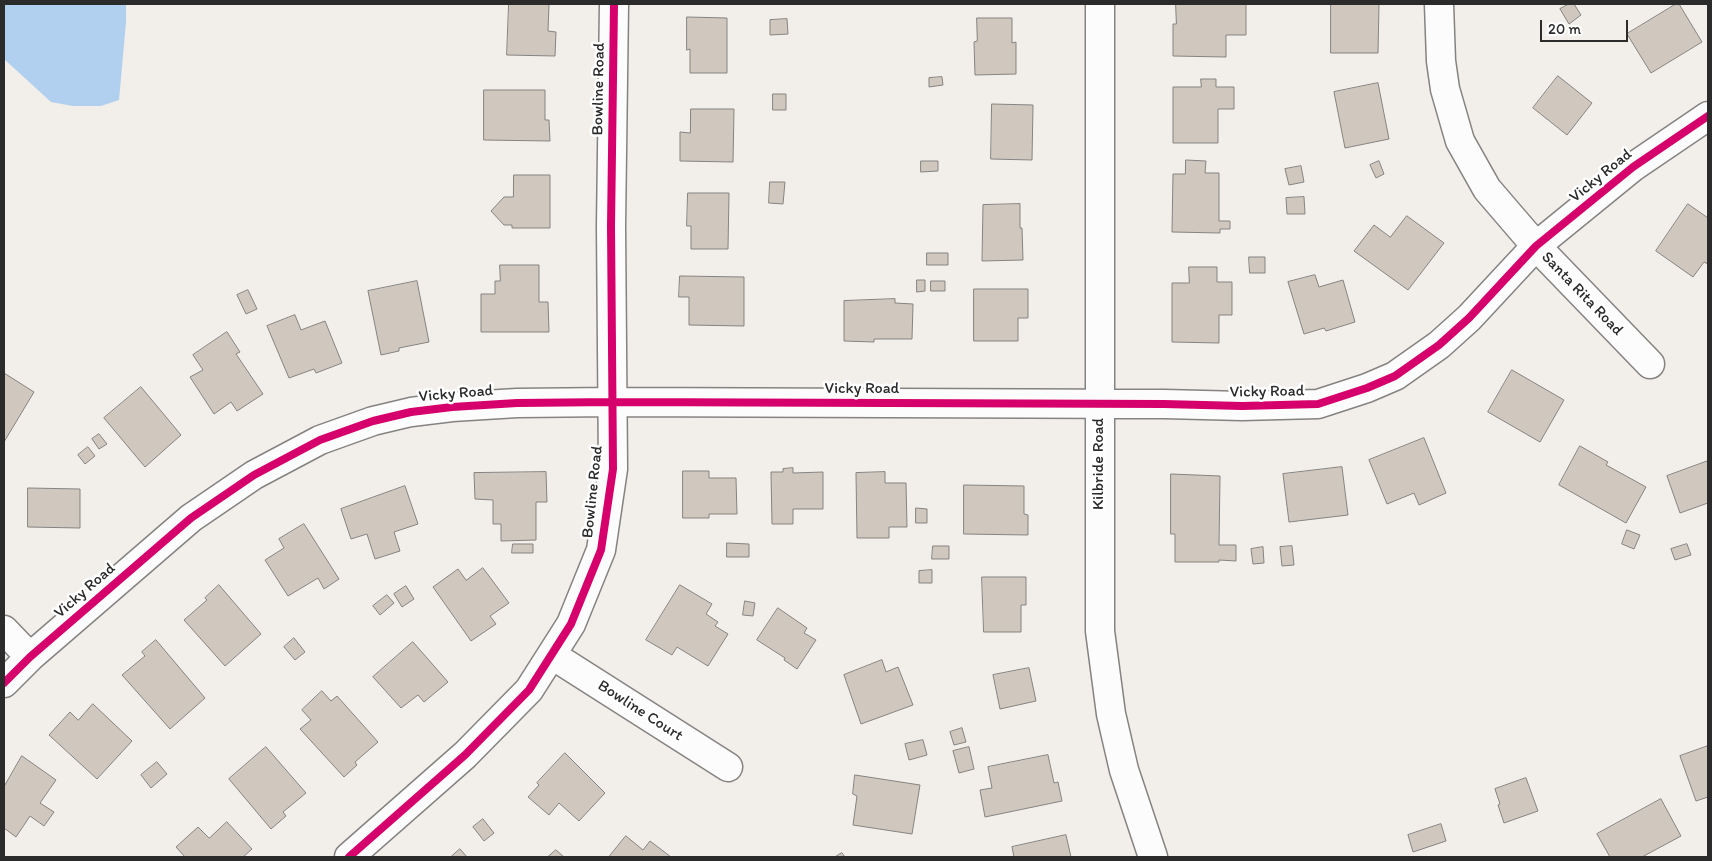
<!DOCTYPE html>
<style>
body{margin:0}
#map{position:relative;width:1712px;height:861px;overflow:hidden;background:#f2eeea;font-family:Itim,sans-serif}
canvas{display:block}
.frame{position:absolute;inset:0;border:5px solid #2b2b2b;pointer-events:none}
.scale{position:absolute;left:1540px;top:20px;width:88px;height:22px;box-sizing:border-box;border:2px solid #2b2b2b;border-top:0;padding-left:6px;font-size:15px;line-height:18px;white-space:nowrap;color:#2b2b2b;-webkit-text-stroke:4px #fff;paint-order:stroke}
</style>
<div id="map">
<canvas width="1712" height="861"></canvas>
<div class="frame"></div>
<div class="scale">20 m</div>
</div>
<script>
const ctx = document.querySelector('canvas').getContext('2d');
ctx.lineJoin = 'round';
function fillPath(path, color) { ctx.fillStyle = color; ctx.fill(path, 'evenodd'); }
function strokePath(path, color, width, dash) { ctx.strokeStyle = color; ctx.lineWidth = width; ctx.lineCap = dash ? 'butt' : 'round'; ctx.setLineDash(dash || []); ctx.stroke(path); }
function write(font, color, halo, rows, align = 'center') {
  ctx.font = font + ' Itim,sans-serif'; ctx.lineWidth = 5; ctx.setLineDash([]); ctx.textBaseline = 'middle'; ctx.strokeStyle = halo; ctx.fillStyle = color; for (const [text, x, y, turn = 0] of rows) {
    ctx.save(); ctx.translate(x, y); ctx.rotate((+turn || 0) * Math.PI / 180); ctx.textAlign = isNaN(turn) ? turn : align; if (halo) ctx.strokeText(text, 0, 0); ctx.fillText(text, 0, 0); ctx.restore();
  }
}
fillPath(new Path2D(`
 M4,4h122v18l-7,78 -18,6h-28l-22,-4 -47,-43z`), '#b1cfee');
const building = new Path2D(`
 M509,4h40l-1,27 8,1 -1,24 -48,-1z
 M1176,4h70v31h-20v22l-53,-1v-32h3z
 M1331,4h48l-1,49h-47z
 M1569,4h5l7,11 -12,9 -9,-15z
 M1676,4h3l23,38 -51,31 -24,-39z
 M687,17l40,1v55h-37v-24l-3,1z
 M977,18h35v25l4,-1v32l-41,1 -1,-33 3,-1z
 M787,19l1,15 -18,1v-15z
 M1558,76l34,27 -25,32 -34,-27z
 M942,77l1,8 -14,2v-9z
 M1201,79h15v8h18v22h-16v34h-45v-56h28z
 M1378,83l11,56 -44,9 -11,-56z
 M484,90h61v30h4l1,21 -66,-1z
 M773,94h13v16h-13z
 M992,104l41,1 -1,55 -41,-1z
 M691,109h43l-1,53 -53,-1v-29l10,1z
 M1186,160l20,1 -1,12h14v48h11v8h-10v4l-48,-1 1,-58h12z
 M921,161h17v10l-17,1z
 M1379,161l5,13 -8,4 -6,-13z
 M1301,166l3,16 -15,3 -4,-16z
 M514,175h36v53h-38v-3h-8l-13,-14 13,-14h9z
 M770,182h15l-2,22 -14,-1z
 M688,193h41l-1,56h-37v-23h-4z
 M1304,197l1,17h-18l-1,-16z
 M1020,204v24h2l1,32 -41,1 1,-56z
 M1688,204l20,14v46l-4,-2 -11,15 -37,-26z
 M1407,216l37,27 -36,47 -54,-39 20,-26 16,12z
 M927,253h21v12h-21z
 M1249,257h16v16h-15z
 M500,265h39v37h9l1,30h-68v-38h14v-13h5z
 M1189,267h28v15h15v33h-13v28l-47,-1v-59h17z
 M1315,275l4,12 24,-7 12,42 -29,9 -2,-3 -20,6 -16,-52z
 M680,276l64,1v49l-55,-1v-28h-10z
 M917,280h8v11l-8,1z
 M417,281l12,61 -30,6v3l-18,4 -13,-64z
 M931,281h14v10h-14z
 M974,289h54v29h-10v23h-44z
 M248,290l9,19 -11,5 -9,-19z
 M895,299v4l18,1 -1,35h-38v3l-30,-1v-40z
 M295,315l6,15 24,-9 17,42 -26,10 -2,-4 -25,9 -22,-52z
 M227,332l13,20 -4,2 27,40 -26,17 -6,-9 -17,12 -24,-37 13,-7 -10,-15z
 M1512,370l52,30 -24,42 -52,-30z
 M4,373l30,19 -30,50z
 M141,387l40,48 -36,32 -41,-49z
 M99,434l8,10 -8,5 -7,-10z
 M1424,438l22,55 -27,12 -5,-12 -27,11 -18,-44z
 M1580,446l28,16 -2,3 40,22 -20,36 -67,-38z
 M88,447l7,9 -10,8 -7,-9z
 M1708,461v42l-28,10 -13,-37z
 M1342,467l6,48 -59,7 -6,-48z
 M793,468v5l30,-1v37h-30v15h-21l-1,-52h12v-3z
 M683,471h26v7h27l1,36h-28v4h-26z
 M546,472l1,30h-11v38l-35,1v-17h-8v-24l-18,-1 -1,-26z
 M885,472v11h21l1,44h-18v11h-32l-1,-65z
 M1171,474l49,2 -1,69h17v16l-17,-1v2h-44v-28h-4z
 M964,485l60,1v28l4,1v20l-64,-1z
 M405,486l13,38 -24,8 6,19 -25,8 -8,-25 -16,5 -10,-30z
 M28,488l52,1v39l-52,-1z
 M916,508l11,1v14h-11z
 M304,524l35,55 -15,10 -6,-11 -30,18 -23,-36 19,-12 -5,-9z
 M1627,530l13,5 -6,14 -12,-5z
 M727,543l22,1v13h-22z
 M513,544h20v9h-21z
 M1687,544l4,11 -16,5 -4,-11z
 M933,546h16v13h-17z
 M1292,546l2,19 -12,1 -2,-19z
 M1263,547l1,16 -11,1 -2,-15z
 M483,568l26,35 -19,13 6,8 -25,17 -38,-54 25,-18 8,11z
 M932,570v13h-13v-12z
 M982,577h44v28h-5v27h-37z
 M219,585l42,49 -36,32 -41,-46 23,-20 -2,-2z
 M680,585l32,19 -6,10 12,8 -3,4 13,8 -20,32 -31,-19 -5,8 -26,-15z
 M406,586l8,13 -12,8 -8,-13z
 M387,595l7,8 -14,12 -7,-9z
 M745,601l10,2 -2,13 -10,-1z
 M778,608l29,20 -3,5 12,7 -19,29 -13,-9 1,-2 -28,-18z
 M294,638l11,14 -10,8 -11,-13z
 M156,640l49,58 -35,31 -48,-54 23,-19 -3,-4z
 M413,642l35,40 -24,20 -6,-7 -17,13 -28,-31z
 M882,660l4,12 12,-5 15,38 -52,19 -17,-49z
 M1029,668l7,33 -36,8 -7,-34z
 M322,691l9,10 6,-5 41,46 -23,20 2,3 -13,12 -44,-48 11,-9 -9,-10z
 M93,704l39,37 -35,38 -48,-44 21,-23 8,8z
 M962,728l4,14 -12,3 -4,-13z
 M923,740l4,15 -18,5 -4,-16z
 M1708,746v51l-12,4 -16,-45z
 M266,747l40,46 -23,19 3,4 -15,13 -42,-50z
 M969,747l5,22 -15,4 -6,-22z
 M565,753l40,40 -26,28 -20,-18 -10,12 -21,-18 11,-12 -2,-2z
 M1048,755l6,28 4,-1 4,19 -77,16 -5,-27 12,-2 -4,-21z
 M22,756l34,24 -16,23 14,9 -10,14 -14,-10 -14,21 -12,-9v-41z
 M157,762l10,12 -16,14 -10,-13z
 M855,775l65,10 -8,49 -59,-9 4,-29 -4,-2z
 M1526,778l12,33 -34,12 -6,-18 2,-1 -5,-15z
 M1661,799l20,37 -39,21h-32l-13,-23z
 M483,819l11,14 -10,8 -11,-14z
 M227,822l25,27 -9,8h-58l-9,-10 22,-20 11,11z
 M1441,824l5,17 -33,11 -5,-17z
 M1066,835l5,22h-57l-2,-10z
 M626,836l17,14 7,-9 21,16h-62z
 M460,849l7,8h-16z
 M556,850l8,7h-16z
 M842,853l3,4h-10z`);
fillPath(building, '#d0c8be');
strokePath(building, '#858381', 1);
const minor = new Path2D(`
 M1100,4v627l11,83 13,56 29,87
 M1439,4l2,57 4,28 15,52 27,48 49,57 114,118
 M4,630l26,27
 M552,655l176,112
 M4,683l26,-26 161,-139 63,-43 66,-35 53,-19 38,-9 41,-5 65,-4 96,-1 551,2 78,2 76,-2 49,-16 28,-12 44,-31 30,-27 67,-72 97,-79 75,-51
 M349,857l116,-102 64,-65 42,-66 30,-74 12,-81 -2,-243 3,-222`);
strokePath(minor, '#858381', 31);
strokePath(minor, '#fdfcfc', 28);
strokePath(new Path2D(`
 M4,683l26,-26 161,-139 63,-43 66,-35 53,-19 38,-9 41,-5 65,-4 96,-1 551,2 78,2 76,-2 49,-16 28,-12 44,-31 30,-27 67,-72 97,-79 75,-51
 M349,857l116,-102 64,-65 42,-66 30,-74 12,-81 -2,-243 3,-222`), '#d6006c', 8);
write('16px', '#2b2b2b', '#fff', [
 ["Bowline Road",599,89,-89],
 ["Vicky Road",1601,176,-39],
 ["Santa Rita Road",1582,294,46],
 ["Vicky Road",862,389],
 ["Vicky Road",1267,392,-1],
 ["Vicky Road",456,394,-5],
 ["Kilbride Road",1099,464,-90],
 ["Bowline Road",593,492,-84],
 ["Vicky Road",85,591,-41],
 ["Bowline Court",640,711,33]
]);
</script>
